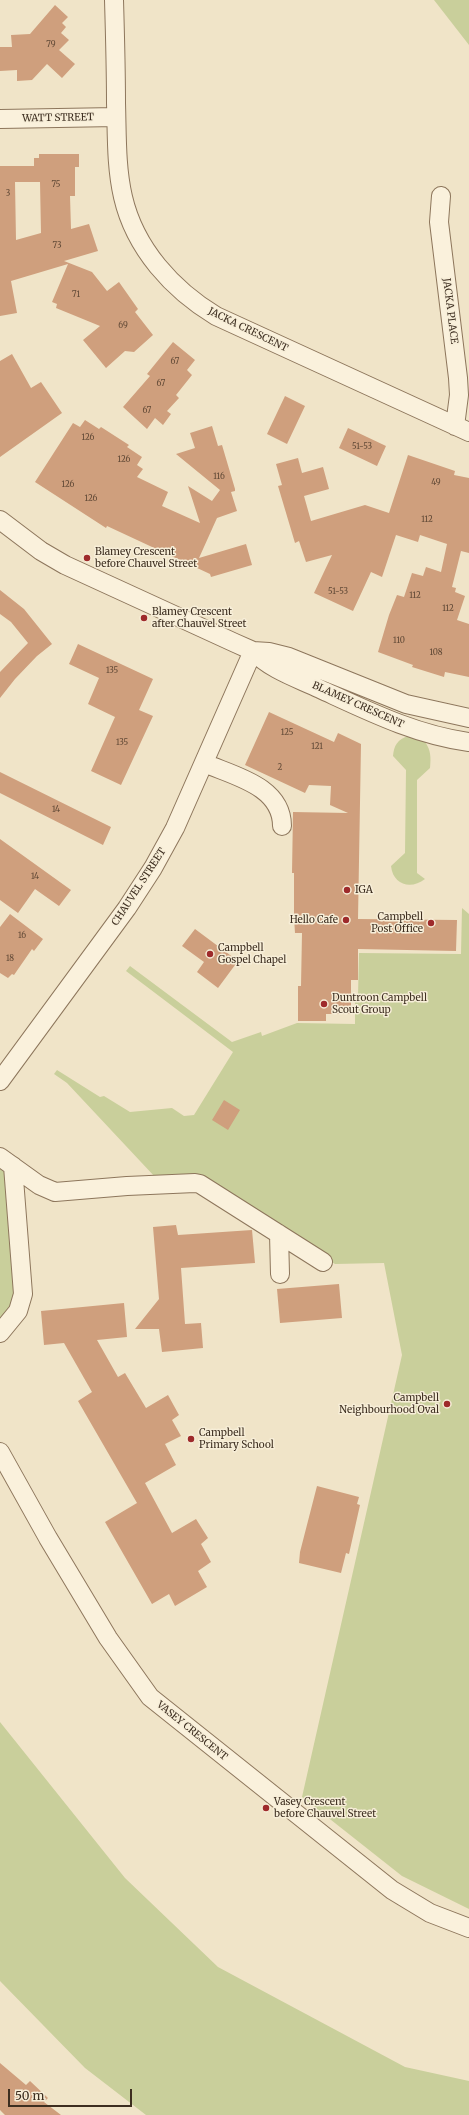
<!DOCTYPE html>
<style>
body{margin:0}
#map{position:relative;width:469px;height:2115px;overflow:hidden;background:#f0e4c8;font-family:Merriweather,serif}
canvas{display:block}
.scale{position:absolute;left:8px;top:2089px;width:124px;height:18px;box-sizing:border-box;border:2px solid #3d2e20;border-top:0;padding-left:5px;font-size:12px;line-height:14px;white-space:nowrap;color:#3d2e20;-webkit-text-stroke:3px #f7eed8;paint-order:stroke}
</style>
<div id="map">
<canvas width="469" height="2115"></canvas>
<div class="scale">50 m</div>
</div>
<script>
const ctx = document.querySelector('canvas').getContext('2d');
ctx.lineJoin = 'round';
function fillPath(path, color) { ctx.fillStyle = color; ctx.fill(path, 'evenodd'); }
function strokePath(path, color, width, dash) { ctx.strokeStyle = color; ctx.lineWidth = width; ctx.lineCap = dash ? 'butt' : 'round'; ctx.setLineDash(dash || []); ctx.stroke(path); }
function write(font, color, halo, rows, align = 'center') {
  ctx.font = font + ' Merriweather,serif'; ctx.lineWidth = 3; ctx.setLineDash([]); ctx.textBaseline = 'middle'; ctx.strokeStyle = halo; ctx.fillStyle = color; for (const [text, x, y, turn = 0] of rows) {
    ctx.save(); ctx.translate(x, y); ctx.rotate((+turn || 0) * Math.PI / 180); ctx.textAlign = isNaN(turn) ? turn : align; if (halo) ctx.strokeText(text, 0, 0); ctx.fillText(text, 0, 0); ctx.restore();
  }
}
fillPath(new Path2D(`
 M434,0h35v45z
 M409,736l16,6c6,8 6,16 5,26l-13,12v93l8,6c-14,11 -32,6 -34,-13l14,-13 1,-83 -13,-14c1,-10 4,-17 16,-20z
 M462,908l7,6v995l-67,-33 -100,-79 100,-442 -18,-92 -49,1 -135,-87h-45l-88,-94 -13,-9 3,-4 43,27 4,-1 26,16 42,-4 12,8 10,-1 39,-63 -107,-81 4,-5 102,76 29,-10 1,4 35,-13 58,1v-28h3l1,-43 102,1z
 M0,1168l5,5 11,116 -5,19 -11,14z
 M0,1722l125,156 93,89 187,100 64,14v34h-323l-61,-47 -85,-87z`), '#c9cf9b');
fillPath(new Path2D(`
 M55,5l13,12 -6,6 4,4 -5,6 8,7 -10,10 16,14 -13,14 -15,-14 -15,16 -15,1v-11l-17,1v-24h12l-1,-12 19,-1z
 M39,154h40v13h-4v29h-5l1,33 18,-5 9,27 -34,10 28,11 15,19 12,-9 19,27 -3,3 18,23 -19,17 -9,-1 -19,17 -23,-28 17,-14 -44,-18 1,-4 -5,-2 16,-38 -57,17 6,32 -17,3v-150h34v-8h5zM15,182h25l1,51 -25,7z
 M173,342l22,18 -8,10 5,5 -16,20 3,3 -12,13 4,3 -8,11 -8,-7 -8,11 -24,-22 27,-31 -3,-2z
 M12,354l19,34 10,-6 21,31 -62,44v-96z
 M285,396l20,10 -18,38 -20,-10z
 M85,420l14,9 2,-2 28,18 -2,2 15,10 -5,8 6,4 -6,8 31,15 -6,14 38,17 -12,-37 24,15 8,-11 -44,-36 19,-6 -5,-15 22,-7 6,20 4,-1 13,44v2l-4,1 6,19 -20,7 -18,40 47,-14 6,21 -41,12 -1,-3 -103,-48 -1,2 -71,-46 38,-59 7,4z
 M348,428l38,18 -9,20 -38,-18z
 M408,455l47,16 -1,4 15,3v75l-8,-2 -9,36 4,1 -1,4 10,4 -8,24 12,4v53l-24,-5 -1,5 -32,-10 1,-2 -35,-13 11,-37 8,-20 7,2 8,-24 11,3 3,-9 15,5 6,-28 -27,-9 -2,7 -22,-7 -14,42 -11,-5 -18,39 -39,-18 18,-38 -26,7 -7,-21 -4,2 -17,-57 4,-1 -6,-21 22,-6 4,15 21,-6 6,22 -25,7 7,25 54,-16 24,8z
 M0,590l24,19 28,35 -15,12 -22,23 -15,19v-26l28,-29 -17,-21 -11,-8z
 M78,644l75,35 -14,31 14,6 -32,69 -30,-14 24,-54 -27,-13 11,-26 -30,-14z
 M269,712l65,30 4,-9 23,11 -3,175 99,1 -1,31 -98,-2v31h-7v34h-25v7h-28v-35h3l1,-53h-7l-1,-15v-45h-2l1,-61 55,1 -18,-8 1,-19 -22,-1 -4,8 -60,-28z
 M0,772l111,55 -8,18 -103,-52z
 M0,839l71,51 -12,16 -24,-17 -17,24 -18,-13z
 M10,914l33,25 -9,12 -2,-2 -18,26 -2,-1 -4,4 -8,-5v-46z
 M195,929l43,32 -20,27 -21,-16 7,-10 -22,-16z
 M224,1100l16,10 -12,20 -16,-10z
 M176,1225l2,10 74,-5 3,33 -74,5 4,56 16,-1 2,25 -41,4 -3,-23h-24l24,-30 -6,-72z
 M339,1284l3,34 -62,5 -3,-34z
 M124,1303l3,34 -30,3 21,37 7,-4 21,35 22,-13 11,20 -7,5 9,16 -16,8 11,21 -31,18 27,50 24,-14 12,19 -7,6 10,18 -13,9 9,16 -32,19 -6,-12 -17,10 -47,-82 32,-19 -59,-102 14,-9 -28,-49 -20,2 -3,-34z
 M317,1486l42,11 -2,7 3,1 -11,49 -3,-1 -5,20 -42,-10 1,-11z
 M0,2063l26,22 4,-4 18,17 -4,4 17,13h-56l-5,-5z`), '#cf9f7d');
const minor = new Path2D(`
 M114,0c1,34 2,69 2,103 1,32 0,64 7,94 12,52 50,93 93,119l253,116
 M0,119l116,-2
 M441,196l-2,26 19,156 1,17 -4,31
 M0,520l41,31 24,14 170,78 18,8 16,1 20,5 117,47 63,14
 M253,651c18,19 44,27 67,38 48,22 96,46 149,53
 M204,763c30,13 78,23 78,63
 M0,1081l127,-173 26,-40 22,-40 78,-177
 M0,1157l39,28 16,7 72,-6 68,-3 5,1 123,78
 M279,1234l1,40
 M0,1333l18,-22 5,-17 -10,-128
 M0,1452l48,86 60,100 42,59 242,193 38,23 39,15`);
strokePath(minor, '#8d765c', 20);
strokePath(minor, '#faf1dc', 18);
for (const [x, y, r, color] of [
 [87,558,4,"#9e2a2b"],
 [144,618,4,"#9e2a2b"],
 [347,890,4,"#9e2a2b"],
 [346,920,4,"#9e2a2b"],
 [431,923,4,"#9e2a2b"],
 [210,954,4,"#9e2a2b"],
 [324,1004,4,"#9e2a2b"],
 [447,1404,4,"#9e2a2b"],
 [191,1439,4,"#9e2a2b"],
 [266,1808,4,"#9e2a2b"]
]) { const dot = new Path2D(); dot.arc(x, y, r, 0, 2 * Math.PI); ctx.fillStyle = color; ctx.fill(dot); strokePath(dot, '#f7eed8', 1.5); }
write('8px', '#624a37', null, [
 ["79",51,45],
 ["75",56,185],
 ["3",8,194],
 ["73",57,246],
 ["71",76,295],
 ["69",123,326],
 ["67",175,362],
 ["67",161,384],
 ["67",147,411],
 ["126",88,438],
 ["51-53",362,447],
 ["126",124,460],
 ["116",219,477],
 ["49",436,483],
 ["126",68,485],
 ["126",91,499],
 ["112",427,520],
 ["51-53",338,592],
 ["112",415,596],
 ["112",448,609],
 ["110",399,641],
 ["108",436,653],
 ["135",112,671],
 ["125",287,733],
 ["135",122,743],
 ["121",317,747],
 ["2",280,768],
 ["14",56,810],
 ["14",35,877],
 ["16",22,936],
 ["18",10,959]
]);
write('10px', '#3d2e20', '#f7eed8', [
 ["WATT STREET",58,118,-1],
 ["JACKA PLACE",450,311,83],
 ["JACKA CRESCENT",248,330,26],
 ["BLAMEY CRESCENT",358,705,24],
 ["CHAUVEL STREET",139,887,-57],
 ["VASEY CRESCENT",192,1731,39]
]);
write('10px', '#3d2e20', '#f7eed8', [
 ["Blamey Crescent",95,552],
 ["before Chauvel Street",95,564],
 ["Blamey Crescent",152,612],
 ["after Chauvel Street",152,624],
 ["IGA",355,890],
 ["Campbell",423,917,"right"],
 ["Post Office",423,929,"right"],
 ["Hello Cafe",338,920,"right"],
 ["Campbell",218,948],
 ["Gospel Chapel",218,960],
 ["Duntroon Campbell",332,998],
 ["Scout Group",332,1010],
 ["Campbell",439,1398,"right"],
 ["Neighbourhood Oval",439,1410,"right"],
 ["Campbell",199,1433],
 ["Primary School",199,1445],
 ["Vasey Crescent",274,1802],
 ["before Chauvel Street",274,1814]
], 'left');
</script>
